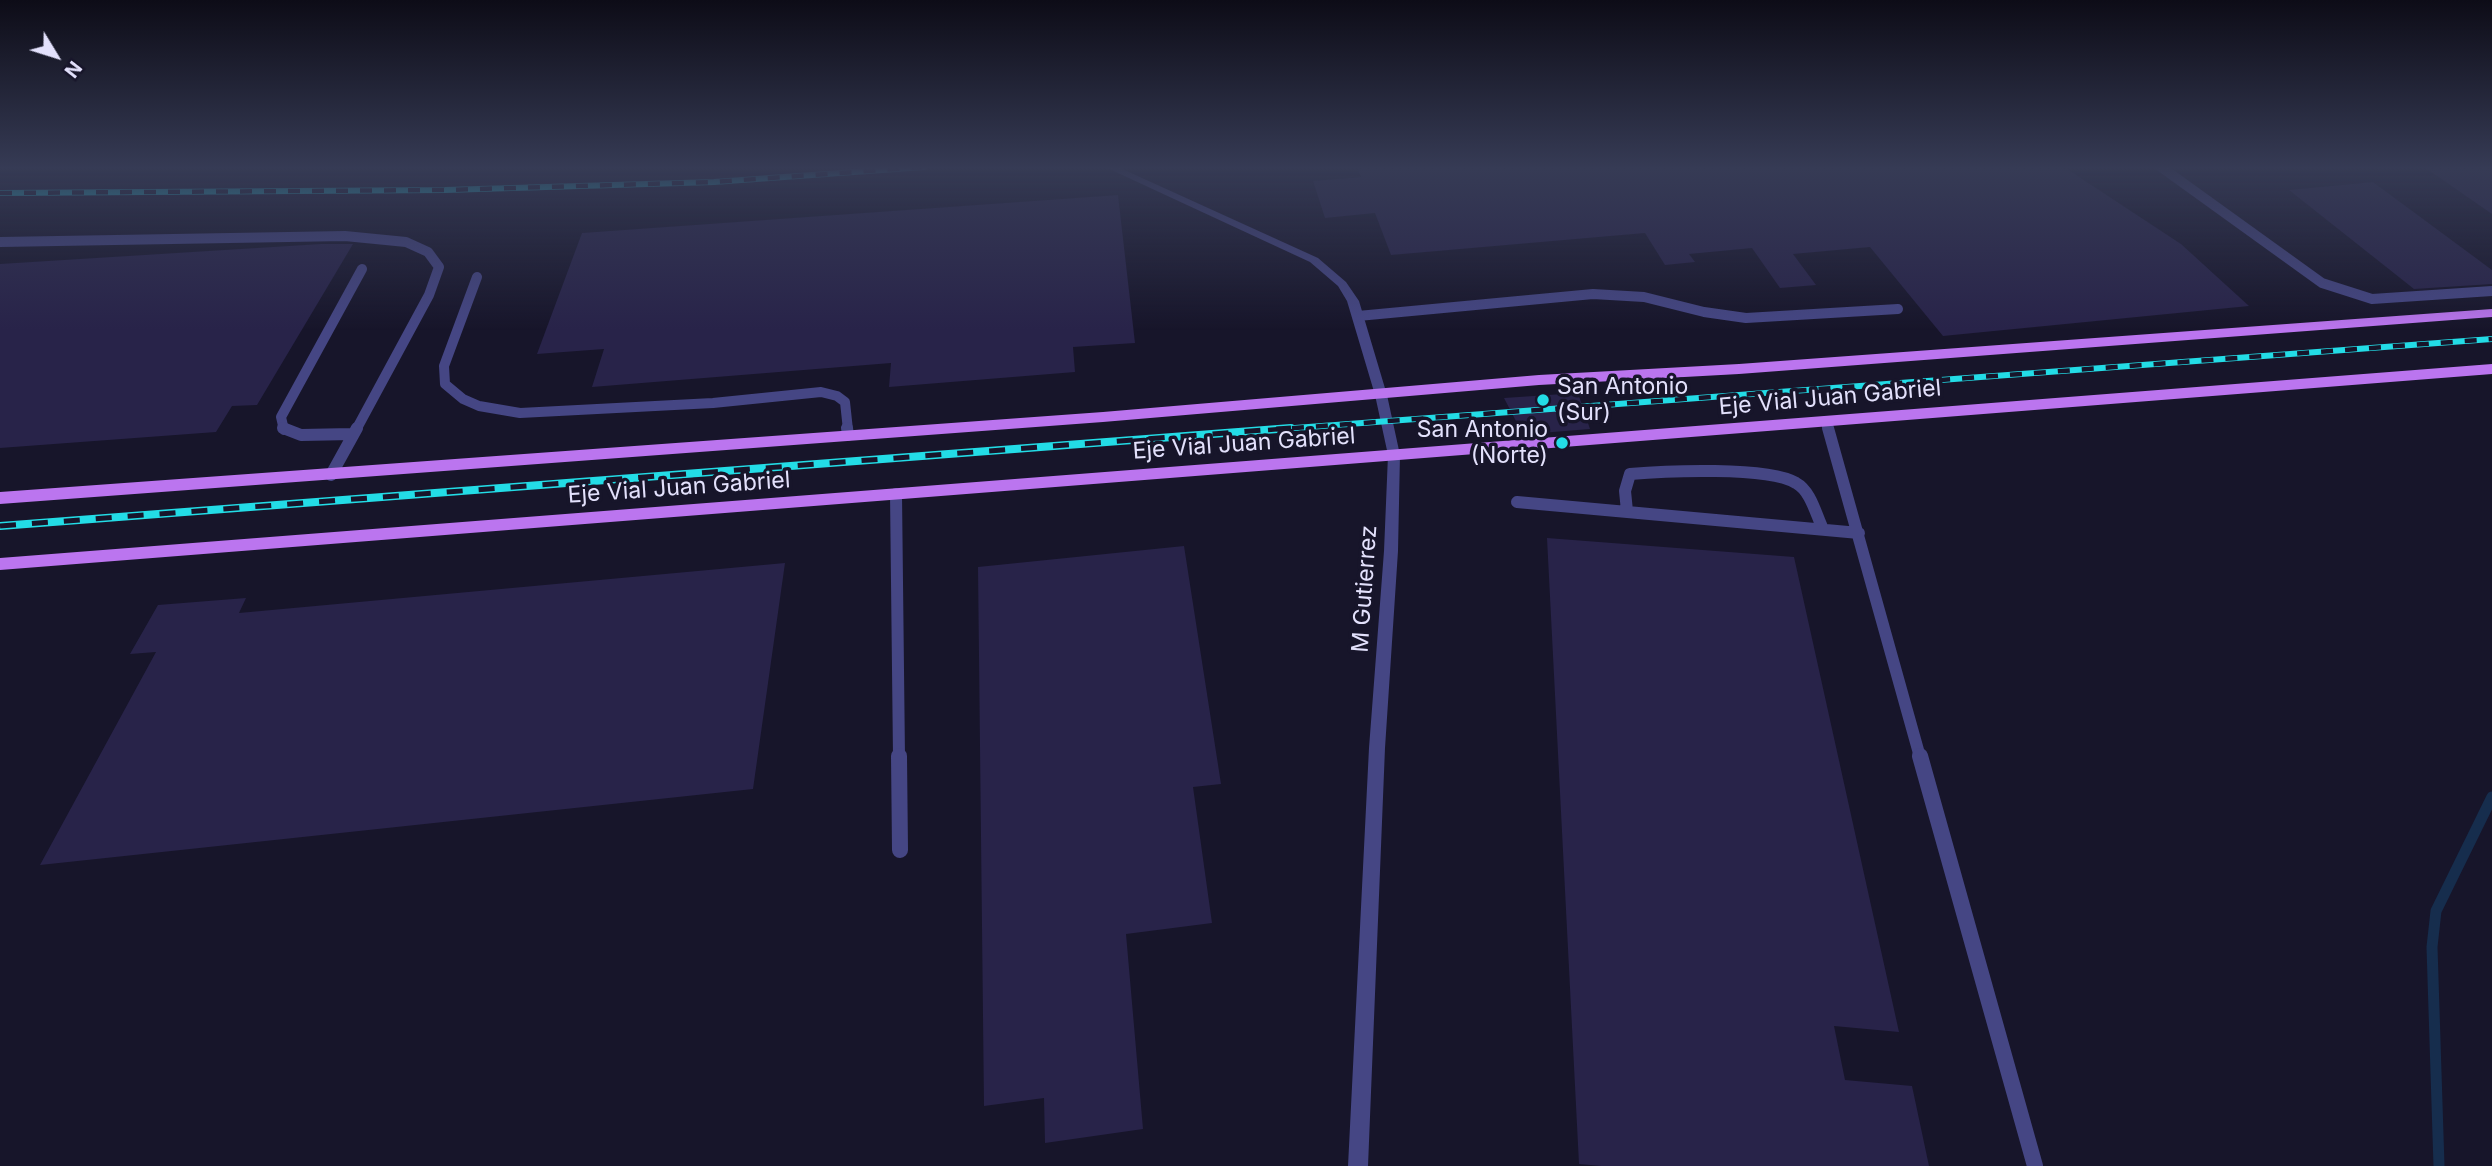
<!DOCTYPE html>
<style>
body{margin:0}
#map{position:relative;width:2492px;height:1166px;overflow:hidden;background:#17152a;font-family:Inter,sans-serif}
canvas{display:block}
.north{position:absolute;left:21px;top:21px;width:70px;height:70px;-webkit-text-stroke:5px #17152a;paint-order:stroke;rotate:128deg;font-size:19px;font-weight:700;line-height:28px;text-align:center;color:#e3e1fc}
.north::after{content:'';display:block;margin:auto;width:24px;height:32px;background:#e3e1fc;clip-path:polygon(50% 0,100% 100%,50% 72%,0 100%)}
</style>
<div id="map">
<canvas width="2492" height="1166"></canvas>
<div class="north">N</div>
</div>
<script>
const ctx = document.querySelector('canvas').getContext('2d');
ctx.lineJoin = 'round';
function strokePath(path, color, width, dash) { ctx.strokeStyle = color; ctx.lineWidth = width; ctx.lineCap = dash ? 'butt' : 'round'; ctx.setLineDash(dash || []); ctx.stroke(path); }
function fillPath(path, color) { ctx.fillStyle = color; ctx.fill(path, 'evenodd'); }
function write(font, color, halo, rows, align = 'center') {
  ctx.font = font + ' Inter,sans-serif'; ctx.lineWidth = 7; ctx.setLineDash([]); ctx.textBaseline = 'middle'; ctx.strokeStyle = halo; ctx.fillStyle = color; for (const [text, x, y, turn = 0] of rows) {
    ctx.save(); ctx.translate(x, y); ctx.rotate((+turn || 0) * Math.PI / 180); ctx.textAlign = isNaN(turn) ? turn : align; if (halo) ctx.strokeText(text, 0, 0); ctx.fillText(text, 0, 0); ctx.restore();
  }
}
strokePath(new Path2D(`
 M2439,1166l-7,-219 4,-36 56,-114`), '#162d4d', 11);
fillPath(new Path2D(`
 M1357,167h707l117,77 68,62 -306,30 -73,-89 -77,7 23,31 -36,3 -28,-40 -63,6 6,8 -30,3 -20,-32 -254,22 -16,-42 -50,5 -12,-37 48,-4z
 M2424,167h68v47z
 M2373,182l119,88v14l-78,5 -125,-99z
 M1118,195l17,148 -62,4 2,25 -186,15 2,-24 -299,24 12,-38 -67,5 45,-121z
 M321,244h32l-96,161 -25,1 -16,26 -216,16v-184z
 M1578,393l12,36 -74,6 1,-12 -13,-25z
 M1547,538l247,19 105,475 -65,-6 11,54 67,6 17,80h-328l-22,-2z
 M1184,546l37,238 -28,3 19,136 -86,11 17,195 -98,14 -1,-45 -60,8 -6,-539z
 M785,563l-32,226 -713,76 116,-213 -26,2 28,-49 88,-7 -7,15z`), '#282349');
strokePath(new Path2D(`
 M2161,167l161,116 50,16 120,-8
 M0,242l345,-6 61,6 22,10 11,15 -10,28 -73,135
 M477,277l-33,89 1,18 18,15 16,7 41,7 193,-10 108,-11 16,4 8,6 3,28
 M1358,316l235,-22 51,3 60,15 42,6 152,-9
 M1826,421l2,9
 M284,430l-3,-13 81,-148`), '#454684', 10);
strokePath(new Path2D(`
 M283,428l18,7 51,-1
 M847,428l1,7
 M1828,428l92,329
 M331,475l26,-47
 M896,494l3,263
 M1517,502l342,31
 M1627,511l-2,-20 5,-17c34,-3 138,-8 166,9 15,8 20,32 27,46`), '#454684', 12);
strokePath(new Path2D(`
 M899,756l1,94
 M1920,756l115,410`), '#454684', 16);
fillPath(new Path2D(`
 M1105,167h13l200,91 28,24 13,19 28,94 13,60 -2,96 -13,197 -17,418h-20l21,-418 15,-197 4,-96 -13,-60 -28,-94 -9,-15 -28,-24z`), '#454684');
fillPath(new Path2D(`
 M2492,309v8l-753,57 -200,11 -436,37 -1103,82v-12l1103,-80 436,-37 200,-11z
 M2492,364v10l-2492,196v-12z`), '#bb75ef');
const railFar1 = new Path2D(`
 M0,193l445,-3 269,-8 210,-15
 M1268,430l1224,-91`);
const rail = new Path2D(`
 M0,526l1291,-98`);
strokePath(railFar1, '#23dce6', 6);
strokePath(rail, '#23dce6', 8);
strokePath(railFar1, '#17152a', 4.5, [12]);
strokePath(rail, '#17152a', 5, [16]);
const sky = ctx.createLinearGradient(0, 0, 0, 330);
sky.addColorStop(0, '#0d0c17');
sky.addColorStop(0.51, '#363b55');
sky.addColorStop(1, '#363b5500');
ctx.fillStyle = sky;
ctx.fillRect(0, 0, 2492, 330);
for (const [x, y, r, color] of [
 [1543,400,7,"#23dce6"],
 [1562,443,7,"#23dce6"]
]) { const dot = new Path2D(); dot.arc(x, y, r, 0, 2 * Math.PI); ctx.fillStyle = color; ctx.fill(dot); strokePath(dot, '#17152a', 2.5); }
write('23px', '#e3e1fc', '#17152a', [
 ["San Antonio",1557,387],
 ["(Sur)",1557,413],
 ["San Antonio",1548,430,"right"],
 ["(Norte)",1548,456,"right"]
], 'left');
write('23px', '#e3e1fc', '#17152a', [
 ["Eje Vial Juan Gabriel",1830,398,-5],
 ["Eje Vial Juan Gabriel",1244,444,-4],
 ["Eje Vial Juan Gabriel",679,488,-4],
 ["M Gutierrez",1365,589,-86]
]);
</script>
